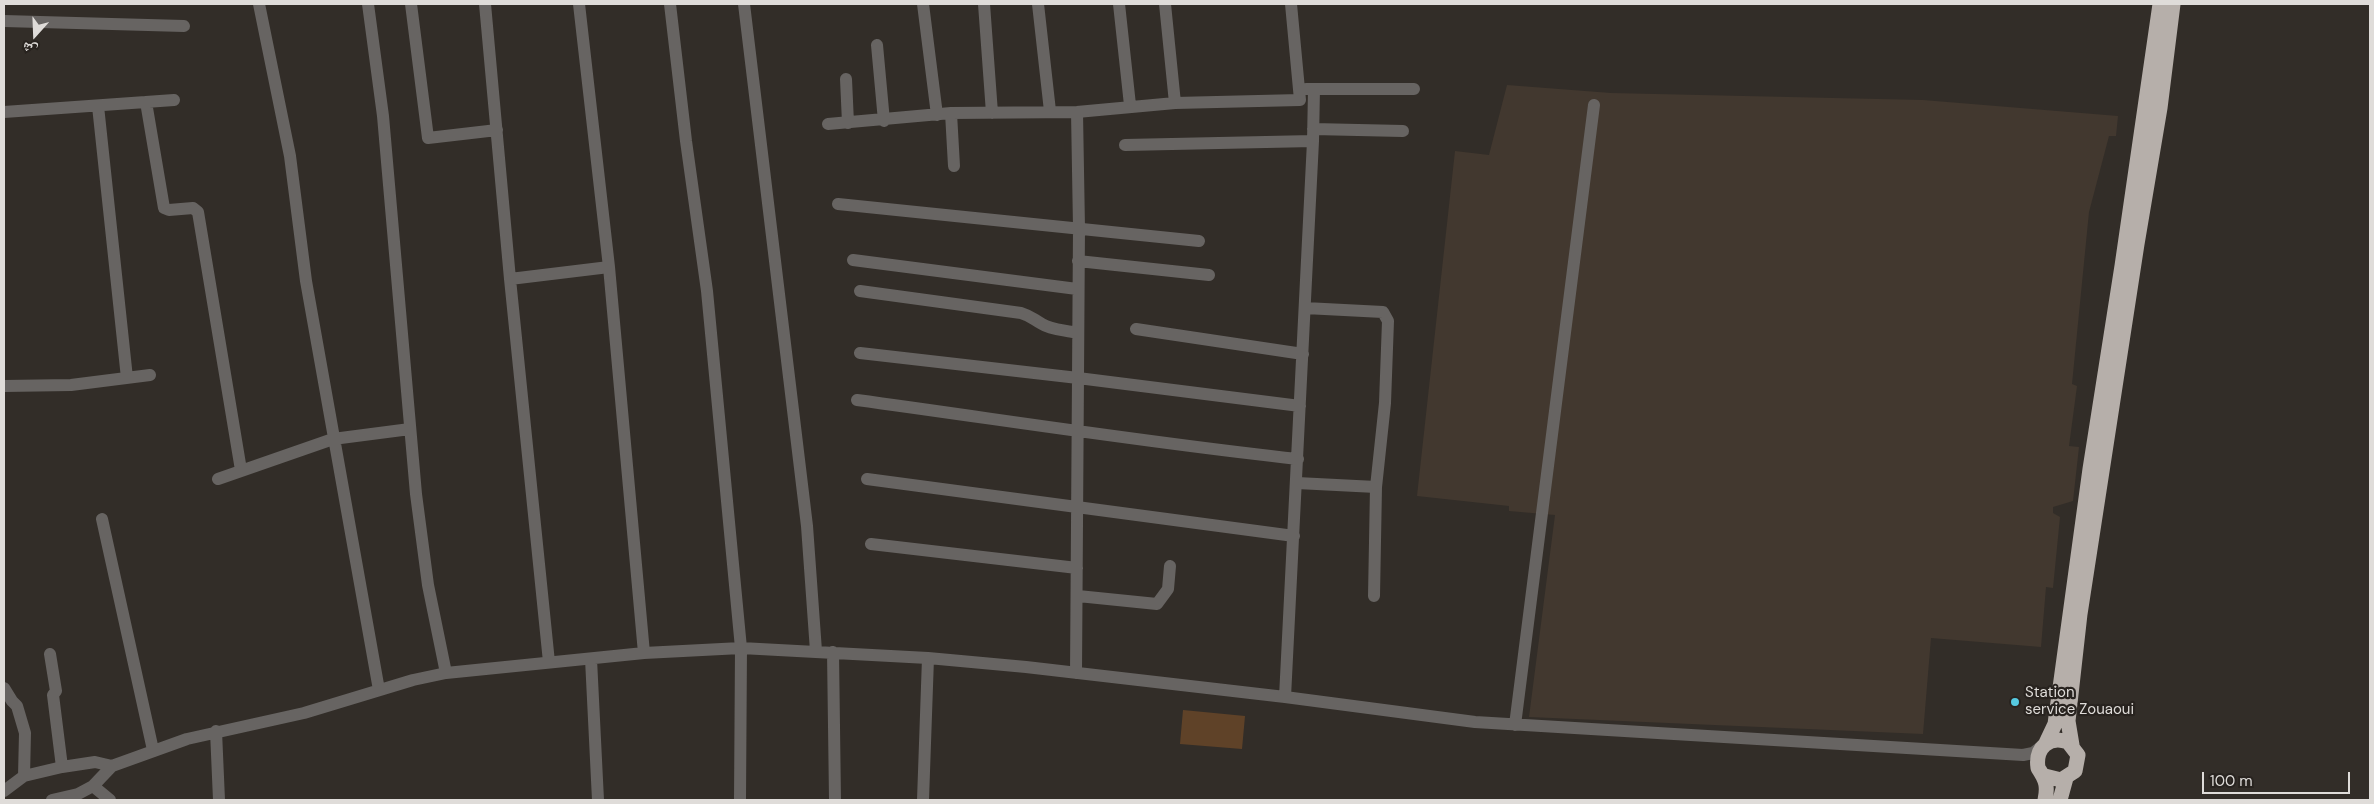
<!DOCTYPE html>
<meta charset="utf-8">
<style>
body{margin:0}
#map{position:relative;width:2374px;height:804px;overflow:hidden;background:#322d28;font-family:"DM Sans","Noto Naskh Arabic",sans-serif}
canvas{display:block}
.frame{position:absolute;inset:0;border:5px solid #dfdcd9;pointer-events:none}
.north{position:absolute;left:10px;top:10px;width:50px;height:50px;-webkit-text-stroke:4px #28231f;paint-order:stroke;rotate:200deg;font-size:14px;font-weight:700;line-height:20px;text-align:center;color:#dfdcd9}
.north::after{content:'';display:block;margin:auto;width:18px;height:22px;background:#dfdcd9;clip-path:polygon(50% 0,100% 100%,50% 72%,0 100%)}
.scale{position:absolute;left:2202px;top:772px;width:148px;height:22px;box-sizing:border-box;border:2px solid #dfdcd9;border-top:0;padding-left:6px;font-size:15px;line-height:18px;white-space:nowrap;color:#dfdcd9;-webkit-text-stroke:4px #28231f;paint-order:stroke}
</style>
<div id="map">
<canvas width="2374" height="804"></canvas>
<div class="frame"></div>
<div class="north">ش</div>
<div class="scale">100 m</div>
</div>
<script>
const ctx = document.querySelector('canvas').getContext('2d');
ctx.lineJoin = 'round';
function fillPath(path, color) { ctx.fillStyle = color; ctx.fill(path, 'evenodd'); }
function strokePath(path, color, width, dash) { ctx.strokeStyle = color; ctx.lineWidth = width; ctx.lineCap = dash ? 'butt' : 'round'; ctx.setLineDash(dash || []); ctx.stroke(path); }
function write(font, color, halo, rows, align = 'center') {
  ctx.font = font + ' "DM Sans",sans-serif'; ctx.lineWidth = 4.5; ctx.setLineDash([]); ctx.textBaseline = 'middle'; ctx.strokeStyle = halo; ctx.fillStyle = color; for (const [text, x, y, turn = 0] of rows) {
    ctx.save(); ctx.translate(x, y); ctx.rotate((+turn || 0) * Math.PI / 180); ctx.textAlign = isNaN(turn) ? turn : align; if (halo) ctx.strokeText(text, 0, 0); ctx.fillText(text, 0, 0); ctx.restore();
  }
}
fillPath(new Path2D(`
 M1507,85l104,8 312,7 195,16 -2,20h-7l-20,76 -17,172 5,2 -8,60 10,1 -6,54 -20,6v6l7,4 -7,71 -7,-1 -5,60 -110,-9 -8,96 -394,-17 26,-202 -46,-4v-5l-92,-10 38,-345 34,4z`), '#42382f');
fillPath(new Path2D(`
 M1183,710l62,6 -3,33 -62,-5z`), '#5f4228');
strokePath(new Path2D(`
 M259,4l31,152 16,125 73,409
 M368,4l15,112 33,378 12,91 18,88
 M411,4l17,134 69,-8
 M485,4l25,275 39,383
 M579,4l30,263 35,386
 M670,4l16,137 21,150 34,357 -1,152
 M744,4l63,522 9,125
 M923,4l14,111
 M984,4l8,109
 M1038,4l12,107
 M1119,4l11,101
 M1165,4l10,99
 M4,21l180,5
 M877,45l7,76
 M846,79l2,44
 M1306,89h108
 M146,102l18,106 5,2 24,-2 5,4 43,258
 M98,106l29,272
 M4,112l170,-12
 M951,113l3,53
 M828,124l123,-11 126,-1 98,-9 125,-3 -9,-96
 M1313,129l90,2
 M1125,145l188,-4 1,-52
 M838,204l361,37
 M853,260l224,29
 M1078,261l131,14
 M510,279l99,-12
 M860,291l161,22c10,3 12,6 21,11 9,6 24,6 35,9
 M1305,308l78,4 5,9 -3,82 -9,84 -2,109
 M1136,329l167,25
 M860,353l218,25 222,28
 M4,386l67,-1 79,-10
 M857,400c147,20 293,43 441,59
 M218,479l115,-40 77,-10
 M867,479l427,57
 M1297,483l79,4
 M102,519l51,231
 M871,544l206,24
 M1078,596l79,8 11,-15 2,-23
 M833,652l2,148
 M50,654l6,37 -3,4 9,72
 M591,659l7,141
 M1076,673l3,-445 -2,-116
 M4,688l8,13 5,5 8,27 -1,43
 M1285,697l28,-556
 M1515,725l79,-620
 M216,731l3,69
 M93,786l17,14
 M4,791l20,-15 38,-9 33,-5 17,4
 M52,800l26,-6 15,-8 19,-20 75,-27 117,-26 109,-33 33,-7 198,-20 97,-5 187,10 98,9 259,30 190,25 548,33 10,-2 9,-7
 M923,800l5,-142`), '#676462', 12);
strokePath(new Path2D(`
 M2046,743l9,-19 35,-255 32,-203 38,-262
 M2072,745l-4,-24 12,-107 57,-370 23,-136 13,-104
 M2045,776l16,4 14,-9 3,-16 -10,-13c-19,-7 -33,6 -30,26 8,12 10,18 7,32
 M2060,800l6,-22`), '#b6afaa', 15);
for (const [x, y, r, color] of [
 [2015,702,5,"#56c9e0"]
]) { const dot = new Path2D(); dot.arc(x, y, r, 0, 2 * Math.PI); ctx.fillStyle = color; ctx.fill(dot); strokePath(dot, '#28231f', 2); }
write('15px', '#dfdcd9', '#28231f', [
 ["Station",2025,693],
 ["service Zouaoui",2025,710]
], 'left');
</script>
